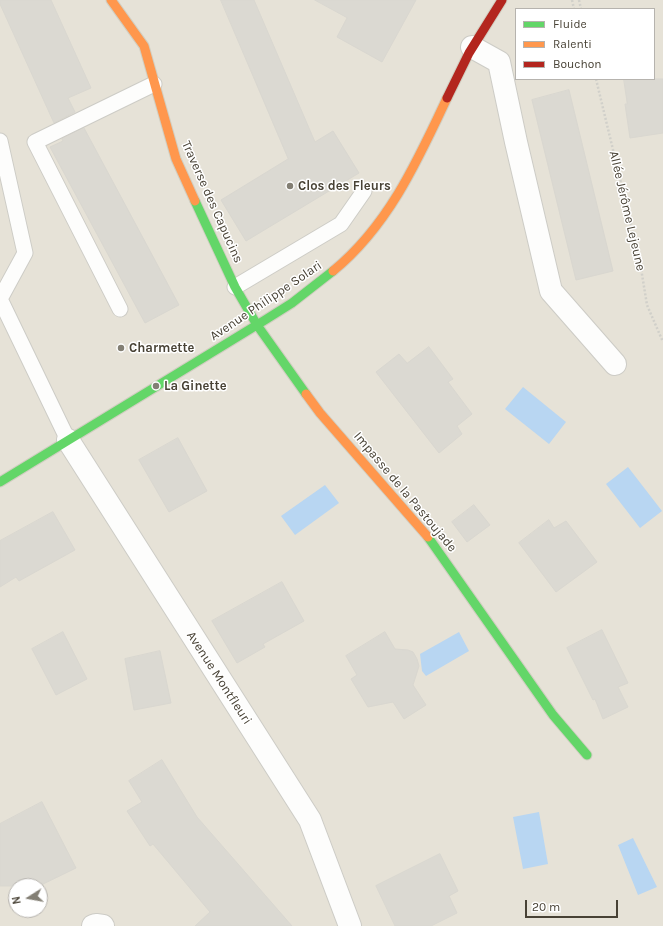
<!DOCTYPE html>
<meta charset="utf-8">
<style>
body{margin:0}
#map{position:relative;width:663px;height:926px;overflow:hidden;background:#f1f0ea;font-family:Karla,sans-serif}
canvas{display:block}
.legend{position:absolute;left:515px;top:8px;width:140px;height:72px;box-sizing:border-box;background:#fff;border:1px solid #b6b3ae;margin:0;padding:5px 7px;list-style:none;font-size:12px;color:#484235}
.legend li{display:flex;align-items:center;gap:8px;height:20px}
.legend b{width:20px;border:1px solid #b6b3ae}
.north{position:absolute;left:8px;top:878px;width:40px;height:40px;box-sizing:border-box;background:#fff;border:1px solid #b6b3ae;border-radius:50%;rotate:259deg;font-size:11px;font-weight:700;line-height:16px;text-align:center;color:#484235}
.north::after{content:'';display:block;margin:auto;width:14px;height:18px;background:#837f74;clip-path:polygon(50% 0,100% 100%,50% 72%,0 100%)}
.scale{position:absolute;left:525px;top:900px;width:93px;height:18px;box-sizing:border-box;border:2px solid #484235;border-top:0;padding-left:5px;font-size:12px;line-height:14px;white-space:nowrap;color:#484235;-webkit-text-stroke:3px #fff;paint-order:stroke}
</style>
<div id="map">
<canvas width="663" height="926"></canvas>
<ul class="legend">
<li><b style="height:5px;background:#63d668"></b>Fluide</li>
<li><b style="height:5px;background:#ff974d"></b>Ralenti</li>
<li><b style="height:5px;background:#b3261e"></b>Bouchon</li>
</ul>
<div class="north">N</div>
<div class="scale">20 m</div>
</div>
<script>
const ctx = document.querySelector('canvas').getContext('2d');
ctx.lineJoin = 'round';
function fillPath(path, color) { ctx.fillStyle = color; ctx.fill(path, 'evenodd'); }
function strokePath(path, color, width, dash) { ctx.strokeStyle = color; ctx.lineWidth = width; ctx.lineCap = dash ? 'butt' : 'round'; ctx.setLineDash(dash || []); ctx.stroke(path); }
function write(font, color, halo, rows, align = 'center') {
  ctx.font = font + ' Karla,sans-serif'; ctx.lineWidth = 3; ctx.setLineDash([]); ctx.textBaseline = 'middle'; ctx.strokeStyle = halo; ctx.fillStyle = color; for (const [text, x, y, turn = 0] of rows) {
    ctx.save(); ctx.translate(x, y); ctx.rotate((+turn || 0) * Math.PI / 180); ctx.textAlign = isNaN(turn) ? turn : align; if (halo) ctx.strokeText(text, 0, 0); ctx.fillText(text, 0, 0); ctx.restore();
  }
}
fillPath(new Path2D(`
 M0,0h663v926h-663zM516,9h138v70h-138zM16,886h24v24h-24z`), '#e6e2d7');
fillPath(new Path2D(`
 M523,387l43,35 -17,22 -44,-35z
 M628,467l34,44 -22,17 -34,-44z
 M325,485l14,18 -44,32 -14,-19z
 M459,632l10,19 -43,25 -4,-5 -2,-17z
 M539,812l9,52 -25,5 -10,-52z
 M633,838l24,49 -19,8 -20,-50z`), '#b8d6f2');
const building = new Path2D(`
 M0,0h51l40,88 -23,10 7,14 -21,11 -54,-119z
 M221,0h33l61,142 18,-11 26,42 -113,68 -25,-41 67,-41z
 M315,0h101l-34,62 -45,-25 10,-19z
 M624,79h39v54l-33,5 -5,-34h2z
 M569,90l44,181 -37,9 -44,-180z
 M84,128l95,177 -34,18 -95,-176 13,-6 -1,-2z
 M429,347l24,32 -5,3 24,32 -15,12 5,8 -23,19 -63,-81 23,-18 8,9z
 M178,438l29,53 -38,21 -30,-52z
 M474,505l16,20 -23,17 -15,-20z
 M53,512l22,38 -56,31 -3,-4 -16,10v-46z
 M549,520l5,8 12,-7 31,41 -41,30 -37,-49z
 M282,582l22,39 -41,23 2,3 -28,16 -25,-42z
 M602,630l26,53 -10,4 10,20 -25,12 -8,-20 -2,1 -26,-52z
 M63,632l24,47 -31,16 -24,-46z
 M385,632l10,17 13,1 5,2 4,7 2,7 -6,19 13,20 -22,14 -11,-17 -25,5 -17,-28 6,-4 -11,-19z
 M160,651l11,52 -37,7 -9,-51z
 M162,760l35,57 95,109h-97l15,-14 -57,-68 -3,2 -23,-35 15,-9 -13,-21z
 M42,802l34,66 -37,18h-39v-62z
 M440,854l18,37 -9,5 8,17 -26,13h-36l-19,-40z`);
fillPath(building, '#dbd9d2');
strokePath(building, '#d9d7d0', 1);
const lane = new Path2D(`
 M0,141l25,112 -25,46 68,141
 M235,287l106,-63 23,-33
 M120,309l-85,-167 119,-58`);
const street = new Path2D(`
 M472,47l27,15 17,80 35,149 64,73
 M68,440l242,380 40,106
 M93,926l3,-1 7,1`);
const fast = new Path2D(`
 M195,201l40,86 22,38 49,69
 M0,482l265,-162 27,-17 41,-32
 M428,537l125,178 34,40`);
const slow = new Path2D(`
 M111,0l33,46 32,113 19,42
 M333,271c55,-45 84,-109 114,-173
 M306,394l14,19 108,124`);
const jam = new Path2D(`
 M447,98l22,-45 33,-53`);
strokePath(lane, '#cdccc6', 17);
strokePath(street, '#cdccc6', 24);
strokePath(fast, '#d1cec1', 11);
strokePath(slow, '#d1cec1', 11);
strokePath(jam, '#d1cec1', 11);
strokePath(new Path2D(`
 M572,0l2,9
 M579,0l2,9
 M596,79l44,183 7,43 16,37`), '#d1d0ca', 2.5, [2, 2]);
strokePath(lane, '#fdfdfc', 15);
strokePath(street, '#fdfdfc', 22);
strokePath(fast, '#63d668', 9);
strokePath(slow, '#ff974d', 9);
strokePath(jam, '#b3261e', 9);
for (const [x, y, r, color] of [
 [290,186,4,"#837f74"],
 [121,348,4,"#837f74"],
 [156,386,4,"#837f74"]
]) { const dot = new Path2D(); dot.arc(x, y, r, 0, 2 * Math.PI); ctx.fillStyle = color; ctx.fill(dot); strokePath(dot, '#fff', 1.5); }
write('bold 13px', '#484235', '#fff', [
 ["Clos des Fleurs",298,186],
 ["Charmette",129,348],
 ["La Ginette",164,386]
], 'left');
write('13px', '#484235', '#fff', [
 ["Traverse des Capucins",212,202,66],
 ["Allée Jérôme Lejeune",627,211,77],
 ["Avenue Philippe Solari",266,301,-34],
 ["Impasse de la Pastoujade",405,492,50],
 ["Avenue Montfleuri",219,678,57]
]);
</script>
